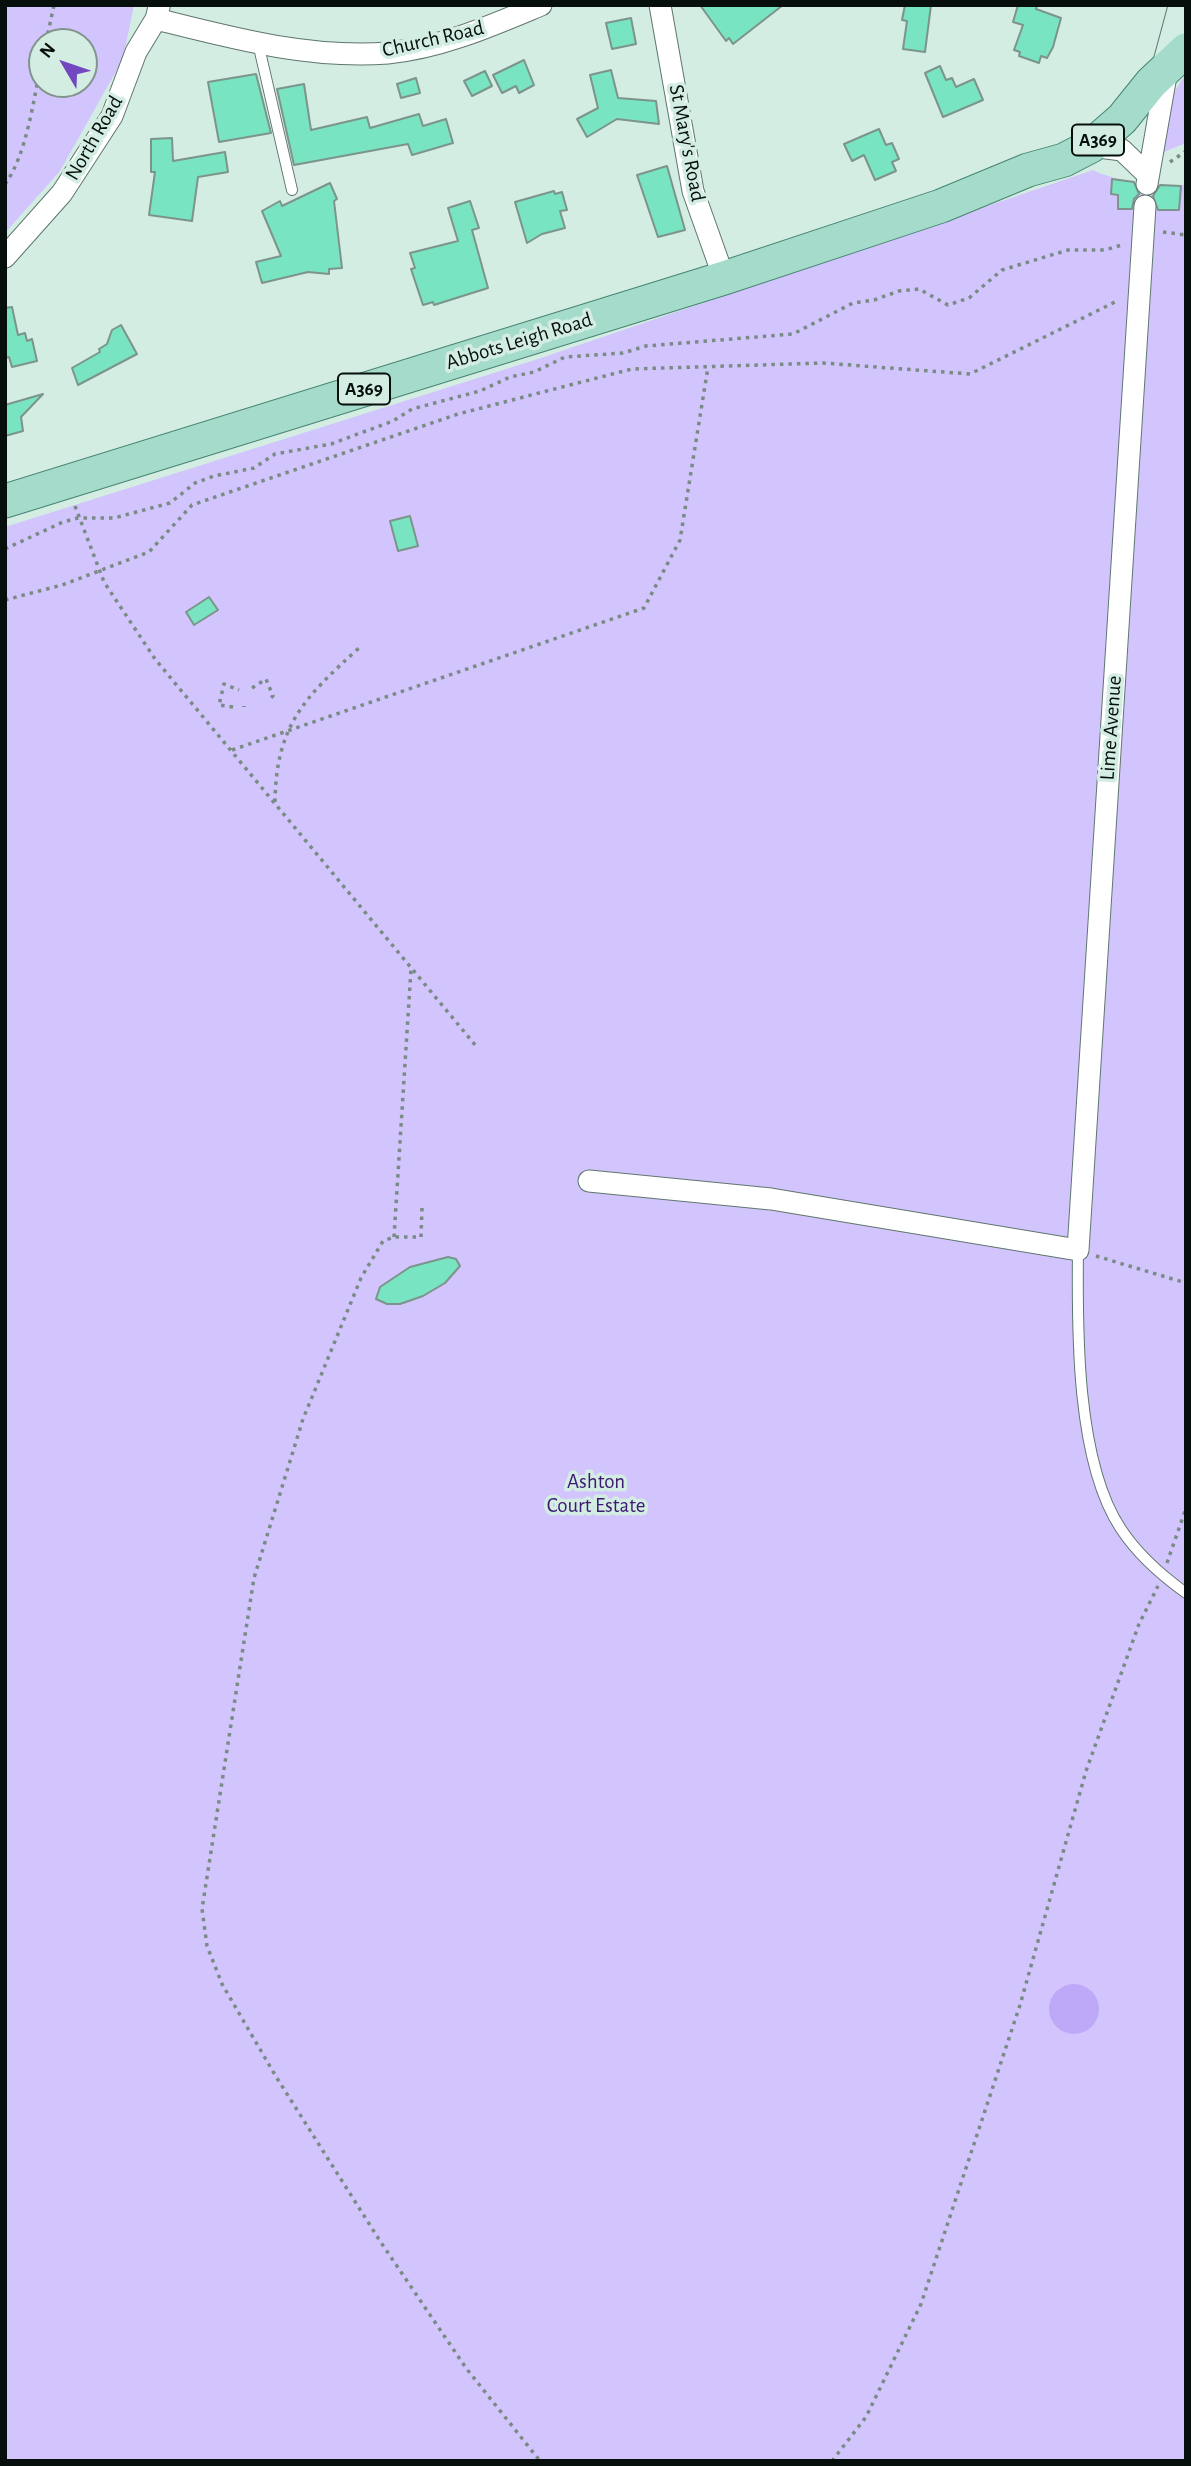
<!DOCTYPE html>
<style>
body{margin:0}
#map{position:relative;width:1191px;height:2466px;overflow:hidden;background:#d3ede3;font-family:"Alegreya Sans",sans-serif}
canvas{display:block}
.frame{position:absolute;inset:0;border:7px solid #060f0c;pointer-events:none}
.north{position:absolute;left:28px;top:28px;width:70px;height:70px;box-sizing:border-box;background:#d3ede3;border:2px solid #81948d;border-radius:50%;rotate:309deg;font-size:19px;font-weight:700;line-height:28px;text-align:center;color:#060f0c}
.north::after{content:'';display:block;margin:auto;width:24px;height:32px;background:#7247c0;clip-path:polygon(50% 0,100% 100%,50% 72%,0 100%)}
</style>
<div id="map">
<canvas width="1191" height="2466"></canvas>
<div class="frame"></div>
<div class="north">N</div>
</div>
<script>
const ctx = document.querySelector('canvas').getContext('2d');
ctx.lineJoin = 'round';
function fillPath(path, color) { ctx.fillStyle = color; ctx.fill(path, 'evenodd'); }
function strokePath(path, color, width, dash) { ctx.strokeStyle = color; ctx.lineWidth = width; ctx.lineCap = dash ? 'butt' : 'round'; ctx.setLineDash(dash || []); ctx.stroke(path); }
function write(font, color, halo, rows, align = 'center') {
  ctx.font = font + ' "Alegreya Sans",sans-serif'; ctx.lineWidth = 7; ctx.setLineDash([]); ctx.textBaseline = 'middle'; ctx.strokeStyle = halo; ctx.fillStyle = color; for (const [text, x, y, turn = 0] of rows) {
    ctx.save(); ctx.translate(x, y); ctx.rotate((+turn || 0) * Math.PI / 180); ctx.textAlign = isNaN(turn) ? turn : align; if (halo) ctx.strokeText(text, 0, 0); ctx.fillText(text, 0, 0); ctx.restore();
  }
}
fillPath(new Path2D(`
 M5,5h129l-11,54 -63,112 -55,62zM42,42h42v42h-42z
 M1186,73v70l-27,11 10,-53z
 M1093,170c20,10 72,22 93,14v2277h-1181v-1934l533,-168z`), '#d2c5fd');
fillPath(new Path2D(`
 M1049 2009a25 25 0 1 1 50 0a25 25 0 1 1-50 0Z`), '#bda9f7');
const building = new Path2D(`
 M700,5h83l-50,39 -4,-6 -3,3z
 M905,5h26l-6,47 -22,-3 4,-28 -5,-1z
 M1018,5h19l-1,4 25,9 -8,29 -6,11 -6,-2 -2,7 -20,-7 1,-4 -6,-2 9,-25 -10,-3z
 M631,18l5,26 -24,5 -6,-26z
 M524,60l10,25 -15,8 -3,-7 -14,7 -9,-18z
 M940,66l6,14 6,-2 4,9 18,-8 9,21 -40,17 -18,-44z
 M611,70l7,28 38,3 3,23 -42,-5 -30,18 -10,-18 21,-11 -8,-33z
 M485,71l7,15 -20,10 -8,-15z
 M256,74l15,59 -52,9 -11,-60z
 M416,78l4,15 -19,5 -4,-14z
 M304,84l7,46 56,-13 3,11 49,-14 4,12 23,-7 7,24 -41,12 -4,-11 -114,21 -17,-76z
 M879,129l7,16 6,-2 7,16 -7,3 4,9 -21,9 -11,-25 -12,6 -8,-17z
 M172,138l1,23 52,-9 3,20 -30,5 -6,44 -43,-6 6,-43h-4v-33z
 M667,166l18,64 -27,7 -21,-62z
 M1112,179l22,3 5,12 -5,5 -2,10h-14v-14l-7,-1z
 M330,183l7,16 -3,2 8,67 -13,1v5l-21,-2 -46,11 -6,-21 25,-6 -19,-45 18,-10 2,5z
 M1160,185l21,1 -2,24h-21l-5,-14z
 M554,191l1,3 7,-2 5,18 -7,1 5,17 -23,6 -15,9 -12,-41z
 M470,201l9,27 -7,2 16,58 -54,17 -1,-3 -10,3 -12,-36 4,-1 -5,-15 48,-12 -10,-33z
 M12,307l6,28 7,-2 2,8 5,-2 5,22 -25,6 -3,-10 -4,1v-50z
 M121,325l16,29 -59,31 -6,-17 28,-16 -1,-3 8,-5 5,-14z
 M43,394l-22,23 2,14 -18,5v-31z
 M410,516l8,30 -20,5 -8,-30z
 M209,597l9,13 -24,15 -8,-13z
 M448,1257l8,2 4,7 -15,17 -22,13 -23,8h-13l-11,-5 4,-12 30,-20z`);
fillPath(building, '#79e4c2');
strokePath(building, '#7c948b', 2);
const lane = new Path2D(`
 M258,43l34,147
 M1078,1250c-1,79 -2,212 43,279 17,26 40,46 65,64`);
const street = new Path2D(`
 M660,5l33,186 31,87
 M156,19c76,19 153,40 232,34 53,-5 105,-28 153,-48
 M1091,146l31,4 26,25
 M1147,184l20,-114
 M5,257l57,-64 50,-77 24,-64 20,-33 3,-12
 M589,1181l182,18 307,51 67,-1044`);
const secondary = new Path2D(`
 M1167,68l17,-63`);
const primary = new Path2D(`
 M5,501l719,-223 217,-72 87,-36 36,-10 27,-14 31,-27 29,-36 35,-33`);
strokePath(lane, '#5f766e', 12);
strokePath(street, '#5f766e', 23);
strokePath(secondary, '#5f766e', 32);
strokePath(primary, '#468470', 35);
strokePath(new Path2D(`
 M46,42l8,-37
 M1170,162l16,-11
 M5,184c22,-29 29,-88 37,-124
 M1163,232l23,3
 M75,506l29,76 51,77 321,387
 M5,549l58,-27 15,-4h36l56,-15 25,-20 19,-7 40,-8 21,-14 56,-10 62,-23 19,-12 68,-18 30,-14 24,-5 31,-15 58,-4 23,-7 147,-12 60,-31 21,-3 25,-9 20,-2 29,16 21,-7 33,-28 66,-20h37l20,-6
 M5,600l57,-15 87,-33 43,-47 266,-91 174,-45 191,-6 147,11 149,-74
 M252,688l14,-9 7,17 -5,4
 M244,706v1
 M233,707l-14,-2 5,-21 15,6
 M232,750l412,-142 36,-68 28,-173
 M275,802c1,-77 30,-105 84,-154
 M422,1208l-1,29h-27l-11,4 -22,37 -58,141 -49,159 -52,331 5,37 15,38 53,91 105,166 86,127 74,93
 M394,1237l17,-268
 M1096,1256l90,27
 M1167,1563l19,-55
 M832,2461l34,-44 55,-113 99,-299 66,-234 53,-147 19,-38`), '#798b84', 3.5, [3.5, 5]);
strokePath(lane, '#fff', 10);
strokePath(street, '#fff', 21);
strokePath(secondary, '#d2ede4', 30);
strokePath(primary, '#a4dbca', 33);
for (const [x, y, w] of [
 [1098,140,52],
 [364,389,52]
]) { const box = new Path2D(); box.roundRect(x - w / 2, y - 15.5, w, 31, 5); ctx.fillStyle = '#d3ede3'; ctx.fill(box); strokePath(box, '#060f0c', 2); }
write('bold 19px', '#060f0c', null, [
 ["A369",1098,140],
 ["A369",364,389]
]);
write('21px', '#060f0c', '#d3ede3', [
 ["Church Road",433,39,-13],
 ["North Road",94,138,-60],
 ["St Mary's Road",687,143,79],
 ["Abbots Leigh Road",519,341,-17],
 ["Lime Avenue",1111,728,-86]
]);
write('21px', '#3d1972', '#d3ede3', [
 ["Ashton",596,1482],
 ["Court Estate",596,1506]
]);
</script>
